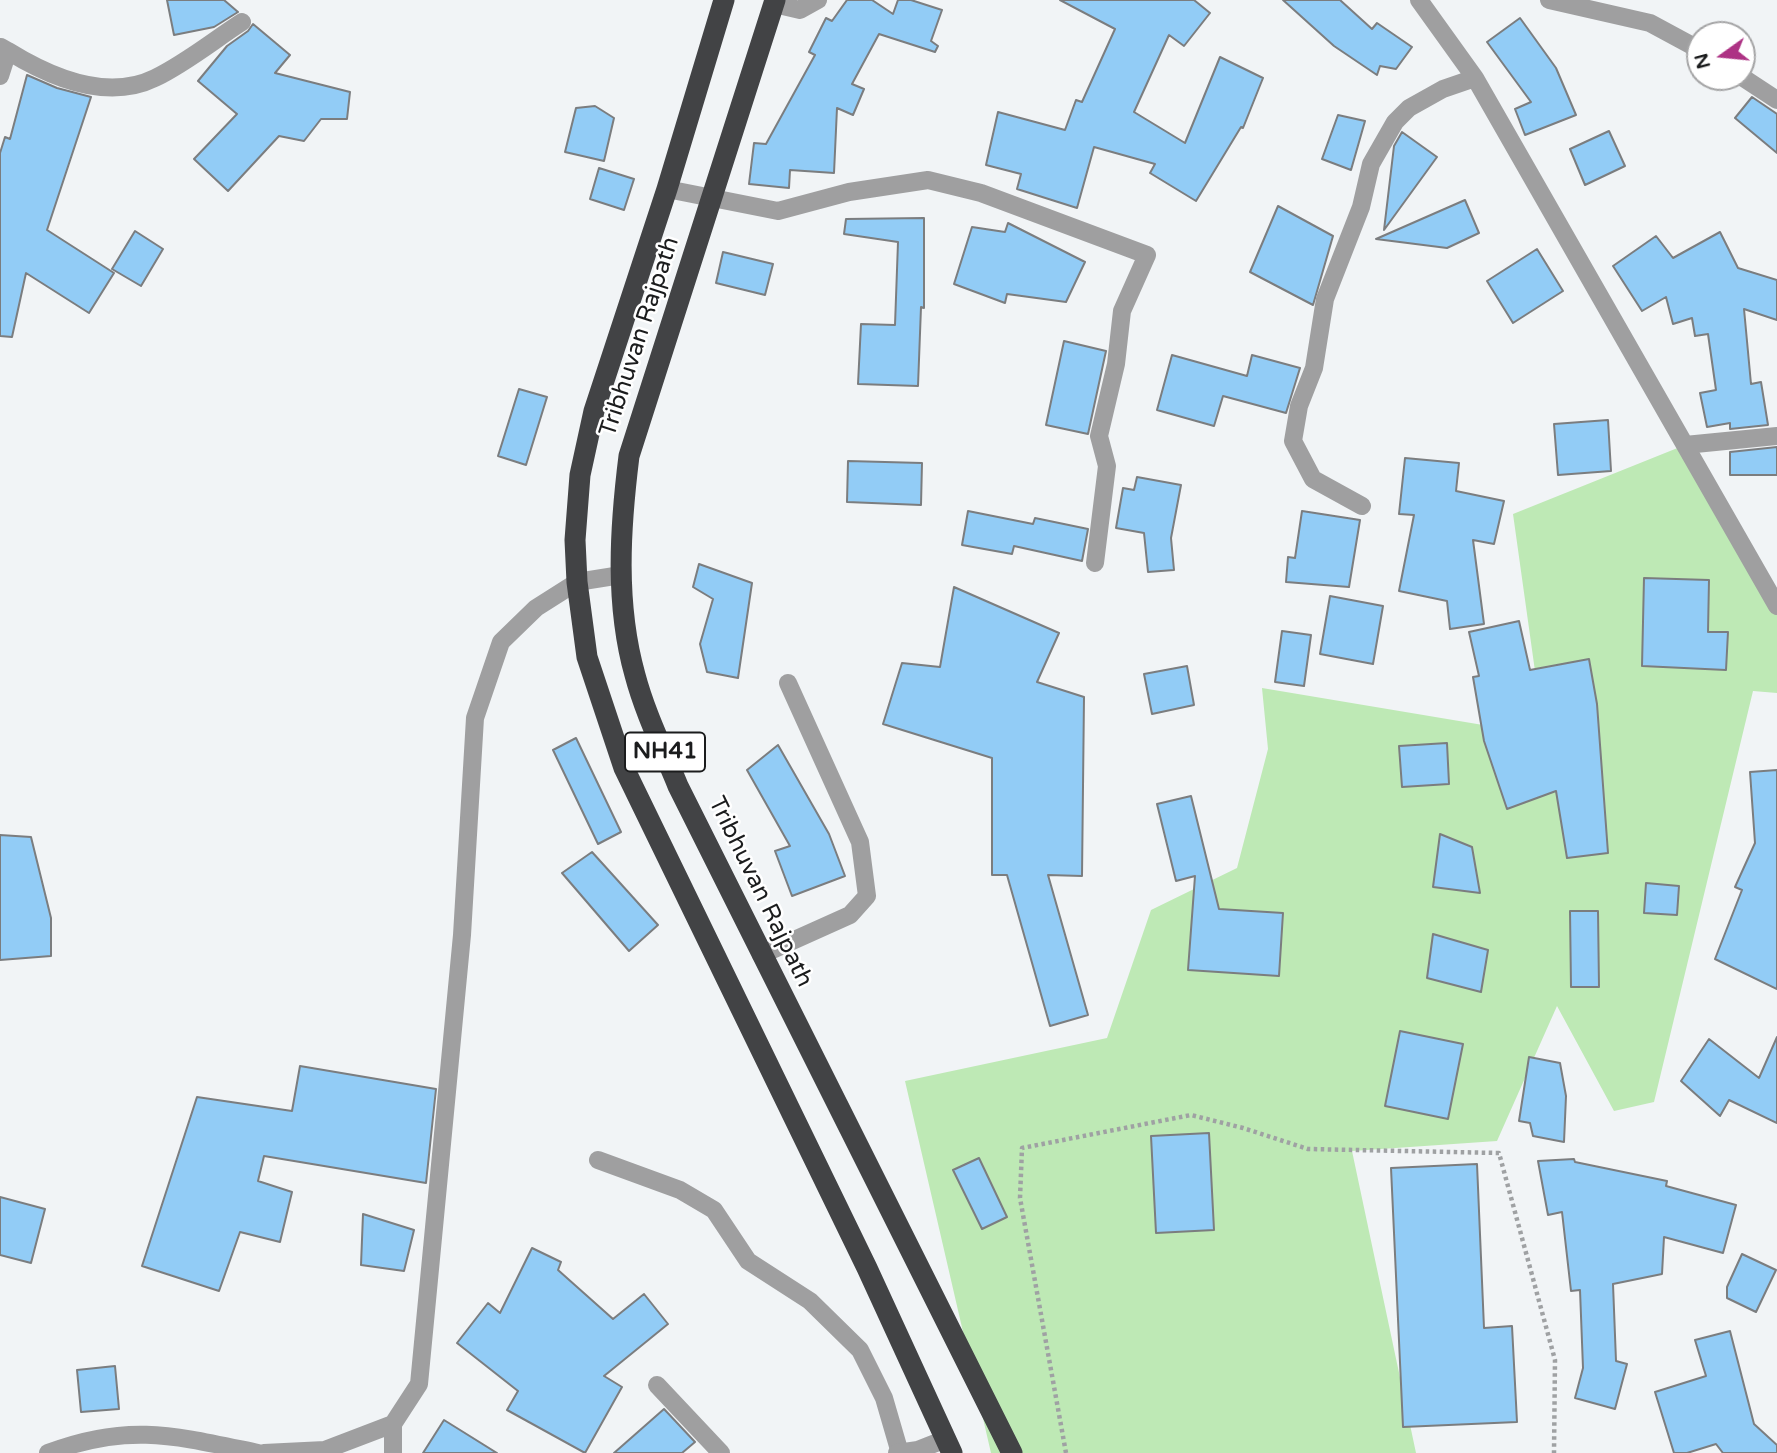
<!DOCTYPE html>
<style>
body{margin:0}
#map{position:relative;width:1777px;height:1453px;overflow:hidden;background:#f1f4f6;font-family:"Varela Round",sans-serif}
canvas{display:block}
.north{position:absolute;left:1686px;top:21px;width:70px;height:70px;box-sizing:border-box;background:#fff;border:2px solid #a4a4a5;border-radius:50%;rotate:255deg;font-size:19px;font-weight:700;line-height:28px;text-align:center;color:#1b1c1d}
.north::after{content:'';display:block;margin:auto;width:24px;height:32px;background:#ad3284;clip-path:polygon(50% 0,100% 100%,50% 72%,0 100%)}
</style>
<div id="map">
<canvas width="1777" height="1453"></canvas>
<div class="north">N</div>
</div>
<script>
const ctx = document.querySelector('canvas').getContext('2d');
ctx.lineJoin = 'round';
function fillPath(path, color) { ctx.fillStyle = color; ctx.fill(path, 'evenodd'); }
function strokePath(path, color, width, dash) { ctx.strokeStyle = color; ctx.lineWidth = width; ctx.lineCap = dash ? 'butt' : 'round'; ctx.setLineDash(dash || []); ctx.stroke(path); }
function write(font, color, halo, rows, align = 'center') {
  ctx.font = font + ' "Varela Round",sans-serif'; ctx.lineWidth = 5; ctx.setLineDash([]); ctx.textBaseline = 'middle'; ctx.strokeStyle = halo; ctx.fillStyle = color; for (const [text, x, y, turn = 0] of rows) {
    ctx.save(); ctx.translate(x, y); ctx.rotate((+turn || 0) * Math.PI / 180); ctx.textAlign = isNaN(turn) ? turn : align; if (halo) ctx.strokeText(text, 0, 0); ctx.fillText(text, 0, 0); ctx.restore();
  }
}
fillPath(new Path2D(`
 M1685,445l92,165v83l-24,-2 -99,411 -40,9 -57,-105 -60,135 -145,10 64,302h-425l-86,-372 202,-43 44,-128 86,-42 31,-119 -6,-61 221,37 58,-11 -28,-200z`), '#bee9b5');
const building = new Path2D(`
 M167,0h57l14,12 -24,15 -40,8z
 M847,0h25l21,14 5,-14h13l31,10 -11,31 7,5 -3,6 -56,-18 -27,50 12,5 -11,26 -16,-7 -3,65 -44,-3 -1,18 -40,-4 5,-41 12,1 49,-89 -6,-3 17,-34 6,3z
 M1060,0h134l16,13 -26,33 -15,-11 -35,77 51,31 35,-86 43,21 -20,50 -2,-1 -45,74 -46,-28 5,-9 -61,-17 -17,61 -60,-19 4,-15 -35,-9 12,-53 67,18 11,-30 6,2 33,-73z
 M1283,0h57l32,29 5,-6 35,24 -16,22 -16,-3 -3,9 -43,-29z
 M1520,18l36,50 20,47 -51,20 -10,-26 16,-7 -44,-60z
 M253,24l37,31 -15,18 75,19 -3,27h-26l-17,22 -25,-5 -51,55 -34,-32 43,-45 -39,-33 29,-35 21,-15z
 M27,75l30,13 34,9 -44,133 67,43 -25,40 -63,-40 -14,64 -12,-1v-183l5,-16 5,2z
 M1752,97l25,17v39l-42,-35z
 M595,106l19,12 -10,43 -39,-9 11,-44z
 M1338,115l27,6 -14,49 -29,-11z
 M1609,131l16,35 -40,19 -15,-36z
 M1402,132l35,25 -53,73 10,-84z
 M599,168l35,11 -10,31 -34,-11z
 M1465,200l14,33 -32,15 -71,-9z
 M1278,206l55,30 -20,69 -63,-33z
 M924,218v90l-3,-1 -3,79 -60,-2 3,-60 34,1 3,-83 -54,-8 2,-15z
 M1008,223l77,39 -19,40 -59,-8 -2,9 -51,-19 18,-57 33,5z
 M135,231l28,18 -22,37 -29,-17z
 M1720,232l18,36 39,12v40l-33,-11 7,75 10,-2 7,43 -38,4v-6l-23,4 -7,-34 16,-3 -8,-56 -13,2 -3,-18 -19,6 -7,-27 -24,14 -29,-45 43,-30 17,22z
 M1537,249l26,42 -50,32 -26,-42z
 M723,252l50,12 -8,31 -49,-12z
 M1064,341l42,10 -18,83 -42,-9z
 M1172,355l75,21 5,-21 48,13 -14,45 -63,-17 -9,30 -57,-16z
 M519,389l28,8 -21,68 -28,-9z
 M1608,420l3,51 -53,4 -4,-51z
 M1777,447v28h-47v-23z
 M1405,458l54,5 -3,28 48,10 -10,43 -21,-4 11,84 -34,5 -3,-28 -48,-10 15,-76 -15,-1z
 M848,461l74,2 -1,42 -74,-3z
 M1137,477l44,8 -10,53 3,32 -26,2 -4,-39 -28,-5 7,-40 11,2z
 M968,511l65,13 2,-6 53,11 -6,32 -68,-15 -2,8 -50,-9z
 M1302,511l58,9 -11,67 -63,-5 2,-25 7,1z
 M699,564l53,19 -14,95 -31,-6 -7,-28 13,-45 -20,-12z
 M1644,578l65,2 -1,52h20l-2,38 -84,-4z
 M954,587l105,46 -22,49 47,15 -2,179 -34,-1 40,140 -38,11 -43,-151h-15v-117l-109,-34 19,-61 38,4z
 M1330,596l53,10 -10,58 -53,-10z
 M1519,621l11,49 59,-11 8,45 11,149 -41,5 -11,-67 -49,18 -23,-68 -11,-64 6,-1 -10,-44z
 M1282,631l29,4 -7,51 -29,-4z
 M1187,666l7,39 -42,9 -8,-40z
 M576,738l45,94 -23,12 -45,-94z
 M1447,743l2,41 -47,3 -3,-41z
 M778,745l51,89 16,42 -53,20 -17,-45 15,-5 -43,-76z
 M1777,770v219l-62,-30 27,-69 -7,-3 20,-44 -5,-71z
 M1191,796l28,113 64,4 -4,63 -91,-6 7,-94 -19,5 -19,-77z
 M1440,834l32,13 8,46 -47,-6z
 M0,835l31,2 20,81v38l-51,4z
 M592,852l66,73 -29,26 -67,-78z
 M1646,883l33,3 -2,29 -33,-2z
 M1570,911h28l1,76h-28z
 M1433,934l55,16 -7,42 -54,-14z
 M1400,1031l63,13 -15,75 -63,-13z
 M1777,1037v86l-48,-23 -9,16 -39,-35 28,-42 50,39z
 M1529,1057l31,6 6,33 -2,46 -31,-6 -3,-13 -11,-2z
 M300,1066l136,23 -10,94 -162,-27 -6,25 34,11 -12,50 -40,-10 -21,59 -77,-25 55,-169 95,14z
 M1209,1133l5,97 -58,3 -5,-97z
 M979,1158l28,59 -25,12 -29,-59z
 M1574,1159l1,3 92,19 -1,5 70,19 -13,48 -59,-16 -2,37 -49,10 3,77 11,3 -12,45 -40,-11 8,-30 -3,-78 -9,1 -9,-79 -14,3 -10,-54z
 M1477,1164l7,164 28,-2 5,96 -114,5 -12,-259z
 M0,1197l45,12 -14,54 -31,-8z
 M363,1214l51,16 -10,41 -43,-6z
 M532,1248l29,14 -3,8 55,49 31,-25 24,30 -64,52 18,11 -37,66 -78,-43 11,-19 -61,-48 31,-40 12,10z
 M1742,1254l34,16 -20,42 -29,-14v-11z
 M1730,1331l24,93 23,21v8h-54l-7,-9 -29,9h-13l-19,-61 51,-16 -11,-36z
 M115,1366l4,43 -38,3 -4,-42z
 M664,1409l31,33 -13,11h-68z
 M444,1420l53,33h-74z`);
fillPath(building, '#92ccf6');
strokePath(building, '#7b7d7f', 2);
strokePath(new Path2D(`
 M1066,1453l-46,-255 2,-50 169,-33 52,13 65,21 191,4 56,207 -1,93`), '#9fa1a3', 4.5, [3.5, 3.5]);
strokePath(new Path2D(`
 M598,1160l82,30 34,20 34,51 62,40 50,49 24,48 16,55`), '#9f9fa0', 18);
strokePath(new Path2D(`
 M1419,0l56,78 302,528
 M1549,0l101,23 50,27
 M774,4l26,6 18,-10
 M8,51c42,26 98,51 147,27 31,-15 59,-38 87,-56
 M0,76l8,-25 -7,-4
 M1742,77l35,23
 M667,189l111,22 71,-19 79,-12 53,13 166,62 -25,56 -6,53 -17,72 8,30 -12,97
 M1685,445l92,-9
 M1362,506l-49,-27 -20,-38 6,-35 15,-38 11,-69 36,-92 10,-43 24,-42 14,-14 34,-19 32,-11
 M761,955l89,-40 17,-19 -7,-54 -72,-159
 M657,1385l64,68
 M48,1453c81,-31 129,-17 210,0
 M264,1453l61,-3 68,-26 26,-40 43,-449 13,-217 26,-76 35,-34 41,-26 44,-7
 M393,1453v-29
 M897,1453l21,-3 28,-11`), '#9f9fa0', 18);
strokePath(new Path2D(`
 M724,0l-57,189 -73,222 -14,64 -5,65 2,42 10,75 37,111 243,500 85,185
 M775,0l-146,456c-9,72 -14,148 6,219 10,38 28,74 43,111l334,667`), '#424345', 21);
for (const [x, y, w] of [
 [665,752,80]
]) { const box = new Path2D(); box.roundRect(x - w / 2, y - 19.5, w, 39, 5); ctx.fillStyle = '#fff'; ctx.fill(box); strokePath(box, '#1b1c1d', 2); }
write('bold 23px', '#1b1c1d', null, [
 ["NH41",665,752]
]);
write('24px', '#1b1c1d', '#fff', [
 ["Tribhuvan Rajpath",640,337,-72],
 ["Tribhuvan Rajpath",760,892,64]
]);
</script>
